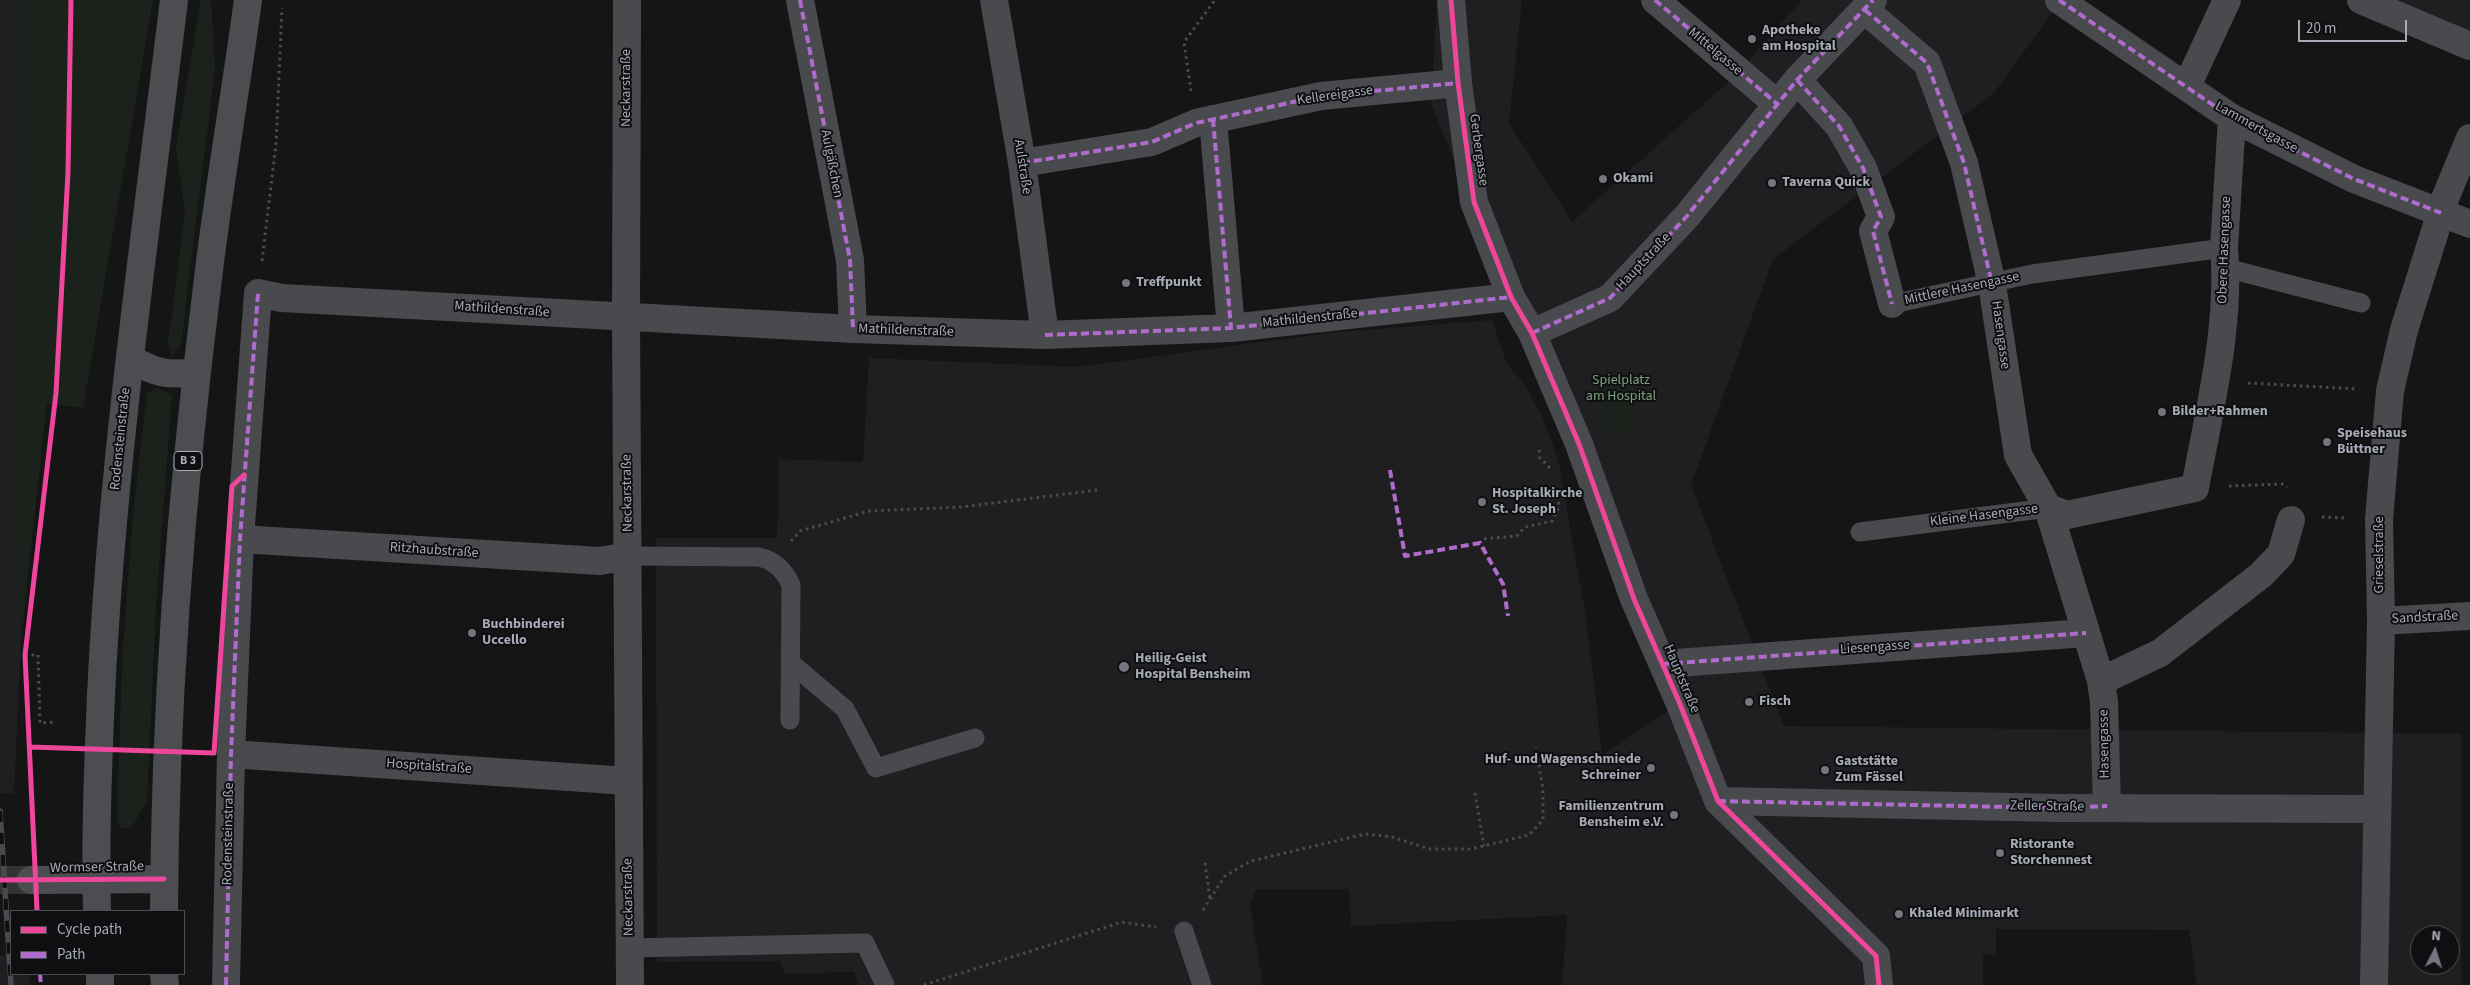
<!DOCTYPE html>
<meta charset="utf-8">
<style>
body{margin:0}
#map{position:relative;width:2470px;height:985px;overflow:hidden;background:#151515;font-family:"Source Sans 3",sans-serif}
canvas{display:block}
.legend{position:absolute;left:10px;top:910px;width:175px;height:65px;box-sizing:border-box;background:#0f0f11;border:1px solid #4b4d53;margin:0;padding:6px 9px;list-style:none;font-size:15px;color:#a6abb6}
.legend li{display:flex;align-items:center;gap:10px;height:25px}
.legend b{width:25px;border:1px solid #4b4d53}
.north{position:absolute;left:2410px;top:925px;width:50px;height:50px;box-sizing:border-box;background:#0f0f11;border:1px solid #4b4d53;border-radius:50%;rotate:5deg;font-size:14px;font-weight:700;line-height:20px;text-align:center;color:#a6abb6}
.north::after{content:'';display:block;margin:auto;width:18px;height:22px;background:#73767e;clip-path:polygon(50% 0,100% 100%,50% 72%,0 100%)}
.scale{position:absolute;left:2298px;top:20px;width:109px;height:22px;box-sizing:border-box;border:2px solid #a6abb6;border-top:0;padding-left:6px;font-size:15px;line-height:18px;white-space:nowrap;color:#a6abb6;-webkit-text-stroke:4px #0f0f11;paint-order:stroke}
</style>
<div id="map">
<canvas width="2470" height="985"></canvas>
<ul class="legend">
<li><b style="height:6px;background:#ed469a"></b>Cycle path</li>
<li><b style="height:6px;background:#b06ccc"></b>Path</li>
</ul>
<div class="north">N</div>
<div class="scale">20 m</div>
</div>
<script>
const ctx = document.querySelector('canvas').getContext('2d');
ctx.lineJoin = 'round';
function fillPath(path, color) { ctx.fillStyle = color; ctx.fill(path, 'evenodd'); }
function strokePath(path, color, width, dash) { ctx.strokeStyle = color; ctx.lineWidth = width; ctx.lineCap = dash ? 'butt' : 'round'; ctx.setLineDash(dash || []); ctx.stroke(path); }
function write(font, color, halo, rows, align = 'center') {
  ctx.font = font + ' "Source Sans 3",sans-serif'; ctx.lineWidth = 4; ctx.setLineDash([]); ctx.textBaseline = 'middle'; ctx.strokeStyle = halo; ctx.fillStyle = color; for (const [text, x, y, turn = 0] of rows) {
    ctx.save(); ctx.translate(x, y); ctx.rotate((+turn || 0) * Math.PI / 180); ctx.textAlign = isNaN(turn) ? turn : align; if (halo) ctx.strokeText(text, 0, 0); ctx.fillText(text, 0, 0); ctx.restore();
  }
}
fillPath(new Path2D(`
 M0,0h19l3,234 -10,11 9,395 -7,153h-14z
 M1437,0h85l-13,123 63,99 165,-148 65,-74h259l-67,93 -221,166 -82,226 93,241 677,8v251h-264l-8,-55 -193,-1v27l-13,-2v31h-421l5,-70 -216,11 -2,-37h-93l-6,17 13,79h-405l-4,-13 -70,2 -3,-13 -124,1 -1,-424h121l2,-79 84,3 6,-104 208,9 251,-34 164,-13 14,43 19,22 18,33 15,41 29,164 15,132 77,-51 -248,-600zM2420,935h30v30h-30z
 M2395,0h75v32z
 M0,955l11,1v18h17l2,11h-30z`), '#1f1f21');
fillPath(new Path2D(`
 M19,0h134l-70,408 -36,-4 -26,236 -9,-396 10,-10z
 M201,0h10l4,68 -34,277 -9,11 -4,-13 17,-130 -9,-65z
 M1616,373h15l7,8 -2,20 3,15 -10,15 -21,3 -3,-57z
 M158,388l14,7 -16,210 -9,196 -16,28 -10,-1 -4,-8 5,-158 11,-147 14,-122z`), '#1b221c');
strokePath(new Path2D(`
 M0,880h31`), '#323335', 28, [28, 14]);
strokePath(new Path2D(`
 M1191,91l-7,-49 31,-42
 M262,261l14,-117 6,-136
 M2248,383l109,6
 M1539,450l1,8 12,12
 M2229,486l55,-2 3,3
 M2322,517l24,1
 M791,541l9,-10 69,-20 93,-4 135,-17
 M1480,543l2,-4 35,-3 8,-9 27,-6 7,-14 -3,-22
 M25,655h13l2,68 15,-1
 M1475,793l9,53
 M1205,863l5,37
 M1203,910l22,-34 26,-15 114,-27 27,3 37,12h42l58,-14 14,-15v-31l-7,-42
 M924,985l198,-63 34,5`), '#4b4c50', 3, [2.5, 4]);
strokePath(new Path2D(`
 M2226,268l135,35
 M1892,304l140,-30 192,-26
 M1860,532l188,-24
 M629,556l130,1c16,4 25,13 32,28l-1,135
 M791,663l54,46 31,59 99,-30
 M1184,931l18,54
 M629,948l236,-5 20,42`), '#494a4e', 19);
strokePath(new Path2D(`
 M627,0l-1,318 4,667
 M800,0l50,260 3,69
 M994,0l28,163 23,172
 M1451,0l7,83 16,119 37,95 21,36 47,111 55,155 46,105 38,97 158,155 3,29
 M1655,0l121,103
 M2059,0l173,118 122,61 116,45
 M2361,0l109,46
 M1865,10l62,53 37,100 28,121 26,171 30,53 53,173 3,21 3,104
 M1797,80l42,46 24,42 18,49 -8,14 19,73
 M2187,86l40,-86
 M1213,119l18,209
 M1022,163l130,-21 44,-19 125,-27 137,-13
 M1532,333l78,-35 77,-82 110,-136 76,-80
 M2048,508l19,7 128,-27c14,-77 36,-162 29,-240l8,-130
 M240,539l360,22 29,-5
 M2381,621l89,-5
 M1663,664l423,-31
 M2101,681l59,-28 101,-78 20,-21 10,-34
 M231,754l397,27
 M1718,801l342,7 317,1
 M226,985l5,-231 9,-215 18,-246 24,5 571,31 192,6 186,-7 280,-31
 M2374,985l7,-364 -2,-102 11,-128 14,-61 42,-134 24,-58`), '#494a4e', 28);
strokePath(new Path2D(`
 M130,359c27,14 36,17 67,13
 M31,880l133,-1
 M97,911c-2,-72 1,-144 4,-216 11,-233 45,-464 73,-695
 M164,911c1,-208 17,-417 43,-624 11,-96 28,-191 41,-287
 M100,974v11
 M164,974l1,11`), '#4b4d50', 28);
const rail = new Path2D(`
 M0,811l11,174`);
strokePath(rail, '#494a4d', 5.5);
strokePath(rail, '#0f0f11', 4, [11]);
strokePath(new Path2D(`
 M800,0l50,260 3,69
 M1655,0l121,103
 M2059,0l173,118 122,61 87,34
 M1865,10l62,53 37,100 28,121
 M1797,80l42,46 24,42 18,49 -8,14 19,73
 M1213,119l18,209
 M1022,163l130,-21 44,-19 125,-27 137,-13
 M1532,333l78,-35 77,-82 110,-136 76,-80
 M1045,335l186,-7 280,-31
 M1390,470l15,86 75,-13 23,41 5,32
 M1663,664l423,-31
 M1718,801l342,7 47,-2
 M40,974l1,11
 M226,985l5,-231 9,-215 18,-246`), '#b06ccc', 4, [8, 4]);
strokePath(new Path2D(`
 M1451,0l7,83 16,119 37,95 21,36 47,111 55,155 46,105 38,97 158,155 3,29
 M30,747l184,6 18,-267 12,-11
 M0,880l164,-1
 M37,911l-12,-256 31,-262 12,-221 3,-172`), '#ed469a', 5);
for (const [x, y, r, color] of [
 [1752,39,5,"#73767e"],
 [1603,179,5,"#73767e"],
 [1772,183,5,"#73767e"],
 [1126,283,5,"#73767e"],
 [2162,412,5,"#73767e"],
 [2327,442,5,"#73767e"],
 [1482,502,5,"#73767e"],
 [472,633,5,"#73767e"],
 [1124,667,6,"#73767e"],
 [1749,702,5,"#73767e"],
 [1651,768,5,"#73767e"],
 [1825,770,5,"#73767e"],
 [1674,815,5,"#73767e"],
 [2000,853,5,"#73767e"],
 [1899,914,5,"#73767e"]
]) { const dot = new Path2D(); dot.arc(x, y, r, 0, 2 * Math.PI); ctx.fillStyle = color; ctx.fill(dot); strokePath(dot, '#0f0f11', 2); }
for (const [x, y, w] of [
 [188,461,28]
]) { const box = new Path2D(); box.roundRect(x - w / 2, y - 9.5, w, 19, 4); ctx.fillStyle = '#0f0f11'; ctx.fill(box); strokePath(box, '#a6abb6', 1); }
write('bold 12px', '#a6abb6', null, [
 ["B 3",188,461]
]);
write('bold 14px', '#a6abb6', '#0f0f11', [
 ["Apotheke",1762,31],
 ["am Hospital",1762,47],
 ["Okami",1613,179],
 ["Taverna Quick",1782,183],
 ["Treffpunkt",1136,283],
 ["Bilder+Rahmen",2172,412],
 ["Speisehaus",2337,434],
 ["Büttner",2337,450],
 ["Hospitalkirche",1492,494],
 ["St. Joseph",1492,510],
 ["Buchbinderei",482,625],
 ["Uccello",482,641],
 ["Heilig-Geist",1135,659],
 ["Hospital Bensheim",1135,675],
 ["Fisch",1759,702],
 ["Huf- und Wagenschmiede",1641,760,"right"],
 ["Schreiner",1641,776,"right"],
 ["Gaststätte",1835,762],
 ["Zum Fässel",1835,778],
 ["Familienzentrum",1664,807,"right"],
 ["Bensheim e.V.",1664,823,"right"],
 ["Ristorante",2010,845],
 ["Storchennest",2010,861],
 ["Khaled Minimarkt",1909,914]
], 'left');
write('14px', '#a6abb6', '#0f0f11', [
 ["Mittelgasse",1715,52,40],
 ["Neckarstraße",627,88,-90],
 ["Kellereigasse",1335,96,-8],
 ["Lammertsgasse",2256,128,29],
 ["Gerbergasse",1478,150,82],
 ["Aulgäßchen",831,164,79],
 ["Aulstraße",1022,167,81],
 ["Obere Hasengasse",2225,250,-88],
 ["Hauptstraße",1644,262,-47],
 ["Mittlere Hasengasse",1962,289,-12],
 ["Mathildenstraße",502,310,4],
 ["Mathildenstraße",1310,319,-6],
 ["Mathildenstraße",906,331,2],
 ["Hasengasse",2000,335,82],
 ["Rodensteinstraße",121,439,-84],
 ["Neckarstraße",628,493,-91],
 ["Kleine Hasengasse",1984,516,-7],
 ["Ritzhaubstraße",434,551,4],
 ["Grieselstraße",2380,555,-90],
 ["Sandstraße",2425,618,-3],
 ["Liesengasse",1875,648,-4],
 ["Hauptstraße",1681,679,67],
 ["Hasengasse",2105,744,-91],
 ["Hospitalstraße",429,767,4],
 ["Zeller Straße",2047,807,1],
 ["Rodensteinstraße",229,834,-89],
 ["Wormser Straße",97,868,-1],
 ["Neckarstraße",629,897,-91]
]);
write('14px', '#7da17f', '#0f0f11', [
 ["Spielplatz",1621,381],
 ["am Hospital",1621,397]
]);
</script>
